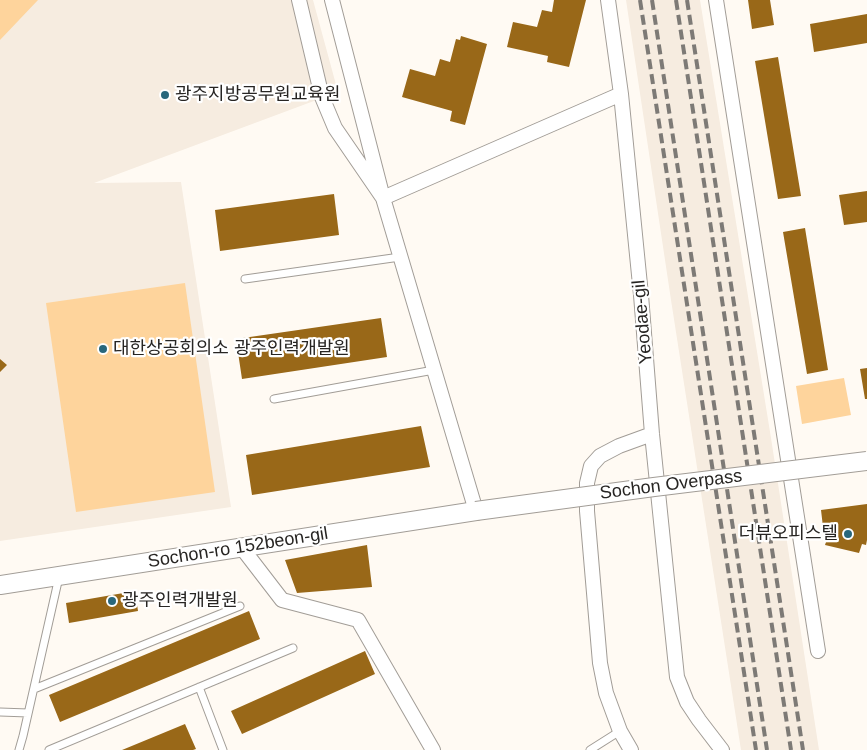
<!DOCTYPE html>
<meta charset="utf-8">
<style>
body{margin:0}
canvas{display:block;background:#fffaf3}
</style>
<canvas width="867" height="750"></canvas>
<script>
const ctx = document.querySelector('canvas').getContext('2d');
ctx.lineJoin = 'round';
function fillPath(path, color) { ctx.fillStyle = color; ctx.fill(path, 'evenodd'); }
function strokePath(path, color, width, dash) { ctx.strokeStyle = color; ctx.lineWidth = width; ctx.lineCap = dash ? 'butt' : 'round'; ctx.setLineDash(dash || []); ctx.stroke(path); }
function write(font, color, halo, rows, align = 'center') {
  ctx.font = font + ' Helvetica,"Noto Sans KR",sans-serif'; ctx.lineWidth = 4.5; ctx.setLineDash([]); ctx.textBaseline = 'middle'; ctx.strokeStyle = halo; ctx.fillStyle = color; for (const [text, x, y, turn = 0] of rows) {
    ctx.save(); ctx.translate(x, y); ctx.rotate((+turn || 0) * Math.PI / 180); ctx.textAlign = isNaN(turn) ? turn : align; if (halo) ctx.strokeText(text, 0, 0); ctx.fillText(text, 0, 0); ctx.restore();
  }
}
fillPath(new Path2D(`
 M0,0h313l25,92 -244,91 87,-1 50,325 -231,34z
 M626,0h74l71,438 48,312h-78l-70,-450z`), '#f6ece0');
fillPath(new Path2D(`
 M0,0h38l-38,40z
 M185,283l30,209 -139,20 -30,-209z
 M844,378l7,37 -49,9 -6,-38z`), '#fed49c');
fillPath(new Path2D(`
 M554,0h32l-17,67 -22,-5 1,-6 -41,-9 6,-25 24,5 5,-17 10,2z
 M748,0h22l4,25 -22,4z
 M867,14v29l-53,9 -4,-28z
 M461,36l26,8 -22,81 -15,-4 2,-10 -50,-14 8,-28 25,7 5,-17 10,3 6,-23 4,1z
 M778,57l23,139 -23,3 -23,-138z
 M867,191v31l-23,3 -5,-30z
 M334,194l5,41 -119,16 -5,-41z
 M805,228l23,142 -21,4 -24,-142z
 M381,318l6,39 -145,22 -6,-40z
 M0,359l7,6 -7,7z
 M867,368v31h-2l-5,-30z
 M421,426l9,41 -178,28 -6,-40z
 M867,504v36l-1,5 -4,-1 -3,9 -34,-8 6,-18h-8l-2,-17z
 M367,545l5,42 -75,6 -12,-33z
 M135,591l3,20 -69,12 -3,-20z
 M249,611l11,28 -200,83 -11,-27z
 M365,651l10,23 -133,60 -11,-23z
 M185,724l11,25 -3,1h-71z`), '#996818');
const service = new Path2D(`
 M245,279l155,-22
 M274,399l160,-29
 M199,687l24,63
 M34,689l206,-83
 M0,712l28,1
 M19,750l4,-14 36,-159
 M49,750l244,-102
 M590,750l30,-19`);
const minor = new Path2D(`
 M299,0l23,97 13,31 48,70 238,-104
 M332,0l51,198 93,313
 M608,0l13,94 20,201 11,139 25,243 10,25 12,18 23,30
 M716,0l102,651
 M242,548l40,52 76,20 75,130
 M631,750l-11,-19 -14,-38 -6,-30 -13,-152v-28l4,-17 9,-10 19,-10 33,-12`);
const tertiary = new Path2D(`
 M0,585l476,-74`);
strokePath(service, '#a29d97', 9);
strokePath(minor, '#a29d97', 16);
strokePath(tertiary, '#a29d97', 20);
strokePath(service, '#fff', 7);
strokePath(minor, '#fff', 14);
strokePath(tertiary, '#fff', 18);
strokePath(new Path2D(`
 M640,0l116,750
 M652,0l115,750
 M676,0l115,750
 M687,0l116,750`), '#7d7a76', 4, [10, 5]);
const tertiaryBridge = new Path2D(`
 M476,511l178,-24 213,-26`);
strokePath(tertiaryBridge, '#a29d97', 20, []);
strokePath(tertiaryBridge, '#fff', 18);
for (const [x, y, r, color] of [
 [165,95,5,"#28677c"],
 [103,349,5,"#28677c"],
 [848,534,5,"#28677c"],
 [112,601,5,"#28677c"]
]) { const dot = new Path2D(); dot.arc(x, y, r, 0, 2 * Math.PI); ctx.fillStyle = color; ctx.fill(dot); strokePath(dot, '#fff', 2); }
write('18px', '#272523', '#fff', [
 ["광주지방공무원교육원",175,95],
 ["대한상공회의소 광주인력개발원",113,349],
 ["더뷰오피스텔",838,534,"right"],
 ["광주인력개발원",122,601]
], 'left');
write('18px', '#272523', '#fff', [
 ["Yeodae-gil",643,322,-95],
 ["Sochon Overpass",671,485,-7],
 ["Sochon-ro 152beon-gil",238,548,-9]
]);
</script>
